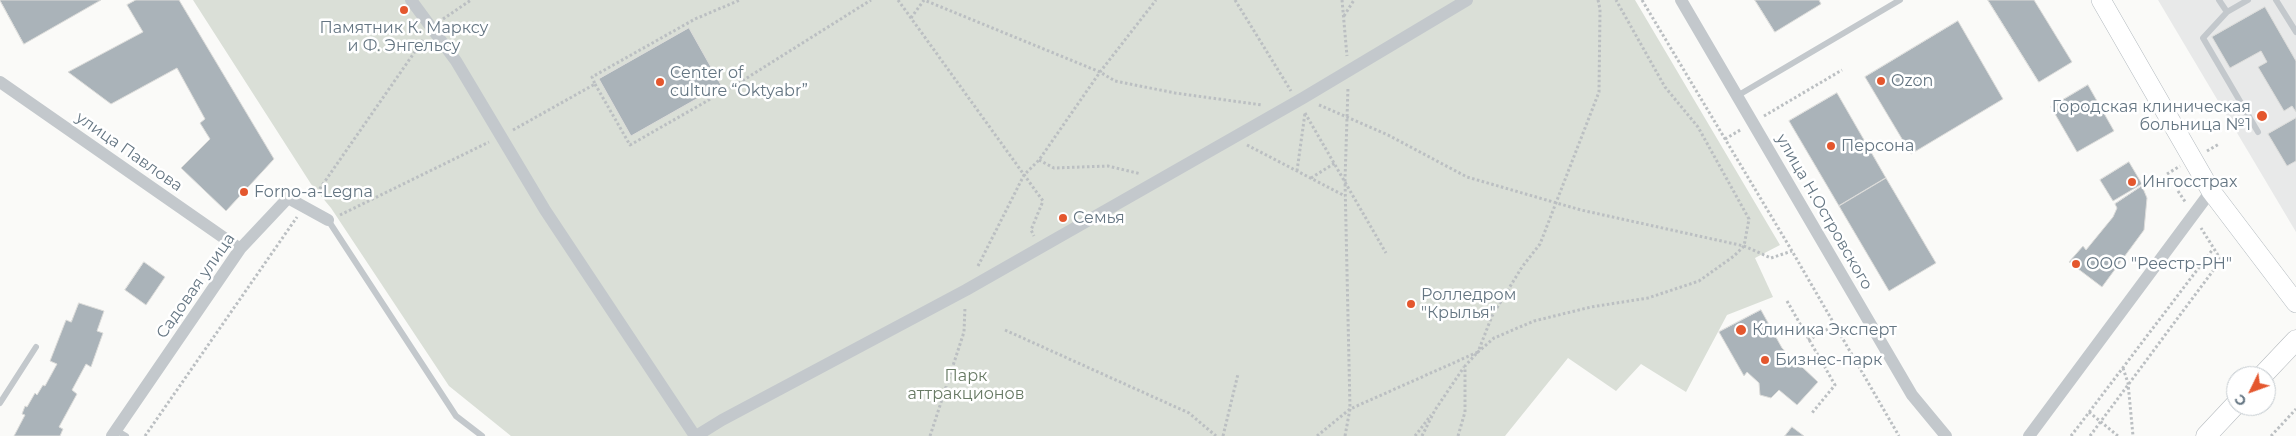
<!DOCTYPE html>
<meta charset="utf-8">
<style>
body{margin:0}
#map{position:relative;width:2296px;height:436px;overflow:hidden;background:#fafaf8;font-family:Montserrat,sans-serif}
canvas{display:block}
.north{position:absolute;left:2226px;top:366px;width:50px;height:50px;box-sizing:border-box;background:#fff;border:1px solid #c1c8cd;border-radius:50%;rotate:228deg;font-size:14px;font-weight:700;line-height:20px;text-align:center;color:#657683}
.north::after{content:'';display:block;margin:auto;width:18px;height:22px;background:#e4572e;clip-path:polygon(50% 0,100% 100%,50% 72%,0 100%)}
</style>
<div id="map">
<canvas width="2296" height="436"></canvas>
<div class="north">С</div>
</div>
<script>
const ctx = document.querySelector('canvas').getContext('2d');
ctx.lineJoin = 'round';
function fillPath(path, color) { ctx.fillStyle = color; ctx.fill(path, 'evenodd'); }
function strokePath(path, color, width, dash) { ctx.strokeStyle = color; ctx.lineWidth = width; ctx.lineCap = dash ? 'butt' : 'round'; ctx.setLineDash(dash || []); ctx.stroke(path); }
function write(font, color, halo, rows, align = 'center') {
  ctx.font = font + ' Montserrat,sans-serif'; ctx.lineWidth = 5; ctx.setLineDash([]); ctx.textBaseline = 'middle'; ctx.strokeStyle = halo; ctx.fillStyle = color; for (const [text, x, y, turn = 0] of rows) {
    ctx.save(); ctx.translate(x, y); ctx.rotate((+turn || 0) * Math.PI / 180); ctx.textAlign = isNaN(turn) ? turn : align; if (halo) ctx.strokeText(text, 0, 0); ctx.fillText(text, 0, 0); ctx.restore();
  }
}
fillPath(new Path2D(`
 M2158,0h138v232z`), '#e8e9e9');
fillPath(new Path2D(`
 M193,0h1442l145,245 -25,13 18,39 -46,18 -41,77 -45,-28 -25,27 -48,-33 -63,78h-994l-62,-50 -118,-178 -20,-24z`), '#dadfd7');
const building = new Path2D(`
 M0,0h101l-77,44z
 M136,0h43l95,159 -48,52 -45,-43 29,-29 -10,-16 5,-4 -28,-51 -66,36 -43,-32 75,-40 -16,-27z
 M1755,0h64l2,4 -46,28z
 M1988,0h46l38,62 -33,20z
 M2265,7l31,54v51l-4,-6 -8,5 -26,-44 9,-5 -6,-11 -31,17 -18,-31z
 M1958,21l45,78 -92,55 -46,-77z
 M689,28l32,57 -90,51 -32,-57z
 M2088,85l26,46 -37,21 -26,-45z
 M1837,93l49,85 -47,28 -50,-85z
 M2296,118v43l-9,5 -19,-32z
 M2129,162l13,22 -29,17 -13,-21z
 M1886,178l50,85 -47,28 -50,-85z
 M2142,186l5,12 -3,32 -42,57 -33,-25 14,-16 3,4 27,-33 4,-9 -2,-4z
 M144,262l21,15 -19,28 -21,-15z
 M79,303l25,8 -7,20 6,2 -12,34 -5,-3 -14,26 5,4 -18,33 4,2 -3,7h-46l11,-21 -3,-1 3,-8 2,1 8,-14 2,2 6,-10 2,1 12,-22 -7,-3 16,-41 5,2z
 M1761,310l21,38 36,34 -21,23 -18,-15 -8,8 -11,-3 -1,-12 -12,-11 -3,4 -25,-44z
 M1792,427l12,9h-19z`);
fillPath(building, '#aab3b9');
strokePath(building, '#dcdcda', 1);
const secondary = new Path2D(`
 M2101,0l110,191 85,112`);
const primary = new Path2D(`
 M2262,376l34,-36
 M2206,436l30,-32`);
strokePath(secondary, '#b3babf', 20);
strokePath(primary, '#b5babe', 21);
strokePath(new Path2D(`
 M898,0l145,201 -12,29 3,6
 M1235,0l56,91
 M1342,0l5,56
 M1598,0l2,9 -1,83 -59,152 -18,23 -30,49 -14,36 16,-14 40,-17 57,-14 57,-9 51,-17 35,-25 10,-10 5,-27 -51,-92 -33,-40 -49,-87
 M1642,0l150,251 107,185
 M1344,16l10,-16
 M911,18l13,-18 176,72 15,9 60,12 87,12
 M443,19l28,-19
 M595,84l35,61 112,-64 129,-81
 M1319,105l69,30 79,42 114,33 163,36 27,12 21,-7
 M1305,113l81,140
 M1764,116l78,-46
 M513,130l82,-46 -3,-7 103,-58 45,-19
 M1725,139l17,-10
 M1247,145l98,51
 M2207,151l12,-7
 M1039,160l15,8 54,-2 33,8
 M1297,171l8,-58
 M2167,174l13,-8
 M1311,178l24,-15
 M2178,191l8,12
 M314,197l109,-157
 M340,215l149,-73
 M978,266l46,-91 15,-15 61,-88 56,-72
 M1787,301l48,84 -23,28
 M1005,330l184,83 27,23
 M1808,340l27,-15
 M2123,368l5,15 5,53
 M2089,412l29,24
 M145,436l152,-219
 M930,436l34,-104 1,-25
 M1223,436l15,-62
 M1317,436l33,-27 128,-57
 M1345,436l5,-27 -5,-229 3,-93
 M1415,436l16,-21
 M1422,436l13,-26 29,-43
 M1458,436l7,-24v-46l11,-12
 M2071,436l142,-187
 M2090,436l131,-176 -20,-32
 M2271,436l25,-27`), '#bbbfc2', 3, [2.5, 2.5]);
strokePath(new Path2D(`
 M2219,0l8,12 -24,26 55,94
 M2276,0l20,32
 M2227,12l21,-12
 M1737,96l163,-96
 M328,220l128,196 26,20
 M0,403l36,-56
 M116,430l10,6`), '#c3c8cc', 6);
strokePath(new Path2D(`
 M411,0l45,61 89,149 150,226
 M1681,0l231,395 34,41
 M0,82l240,167
 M112,436l128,-187 48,-51 40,22
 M696,436l26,-16 244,-130 337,-192 164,-98
 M2029,436l182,-245`), '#c3c8cc', 12);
strokePath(secondary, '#fff', 19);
strokePath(primary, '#fff', 20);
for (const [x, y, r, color] of [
 [404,10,5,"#e4572e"],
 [1881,81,5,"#e4572e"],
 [660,82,5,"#e4572e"],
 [2262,116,6,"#e4572e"],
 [1831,146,5,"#e4572e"],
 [2132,182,5,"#e4572e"],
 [244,192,5,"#e4572e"],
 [1063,218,5,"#e4572e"],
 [2076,264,5,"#e4572e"],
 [1411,304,5,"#e4572e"],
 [1741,330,6,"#e4572e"],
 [1765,360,5,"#e4572e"]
]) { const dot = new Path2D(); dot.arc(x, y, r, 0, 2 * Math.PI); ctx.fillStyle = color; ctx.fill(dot); strokePath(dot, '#fff', 2); }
write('16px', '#657683', '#fff', [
 ["Памятник К. Марксу",404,28,"center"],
 ["и Ф. Энгельсу",404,46,"center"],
 ["Center of",670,73],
 ["culture “Oktyabr”",670,91],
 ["Ozon",1891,81],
 ["Городская клиническая",2251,107,"right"],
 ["больница №1",2251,125,"right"],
 ["Персона",1841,146],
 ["Ингосстрах",2142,182],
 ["Forno-a-Legna",254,192],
 ["Семья",1073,218],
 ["ООО \"Реестр-РН\"",2086,264],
 ["Ролледром",1421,295],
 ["\"Крылья\"",1421,313],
 ["Клиника Эксперт",1752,330],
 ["Бизнес-парк",1775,360]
], 'left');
write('16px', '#657683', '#fff', [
 ["улица Павлова",129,152,35],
 ["улица Н.Островского",1824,212,60],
 ["Садовая улица",196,286,-55]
]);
write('16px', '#687a64', '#fff', [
 ["Парк",966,376],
 ["аттракционов",966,394]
]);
</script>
